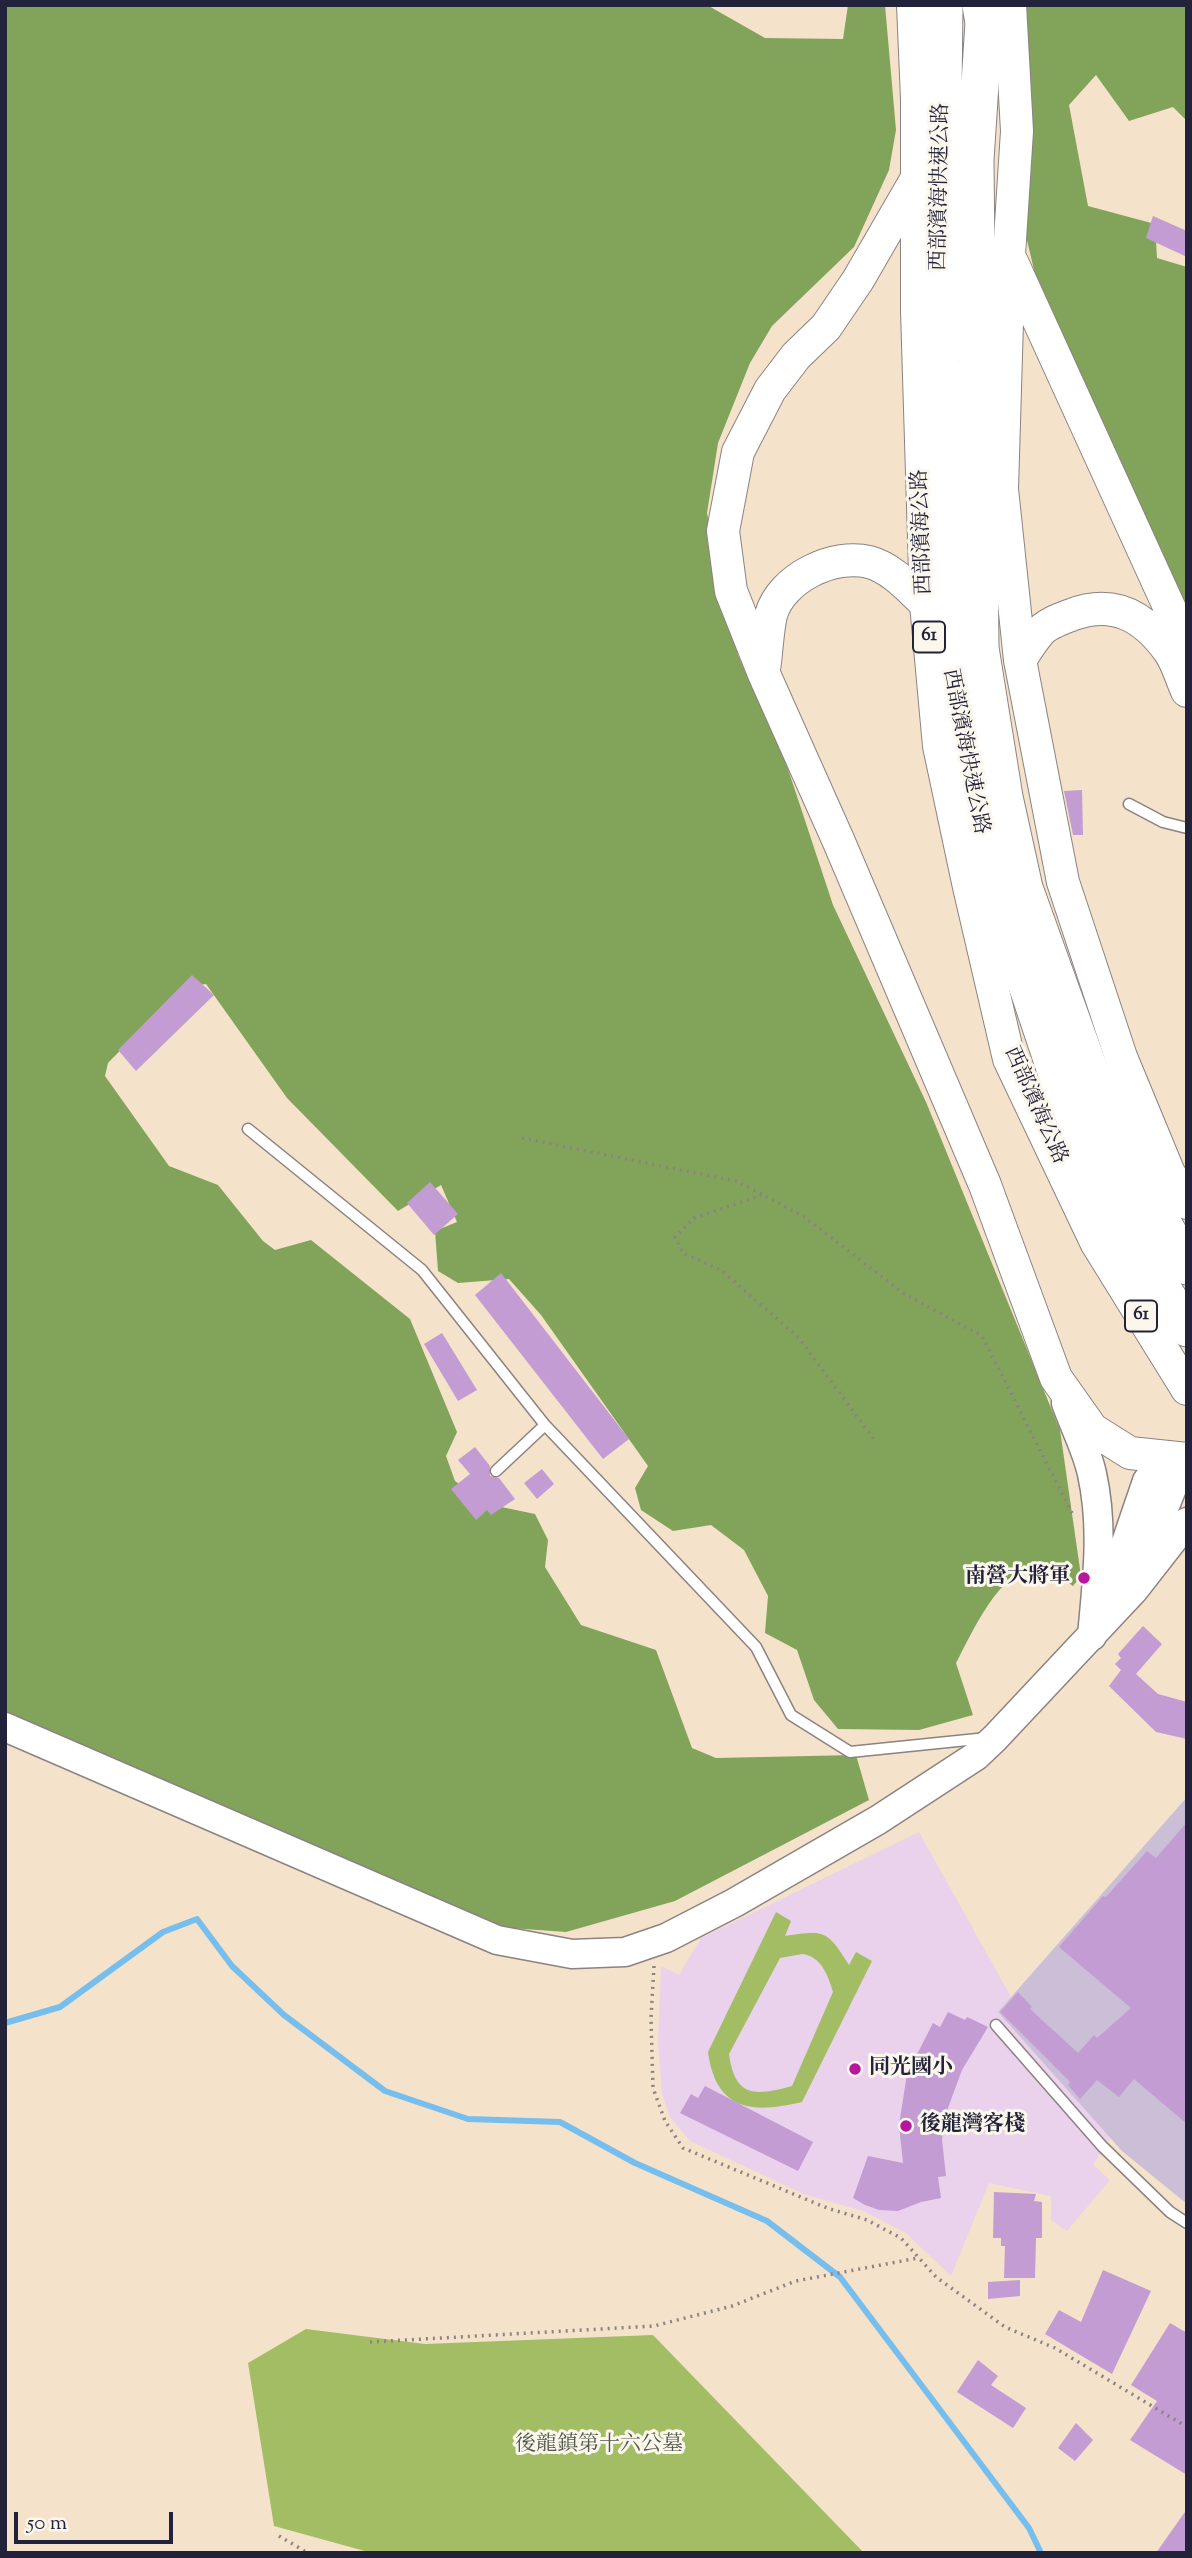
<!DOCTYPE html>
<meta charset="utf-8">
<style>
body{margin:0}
#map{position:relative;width:1192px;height:2558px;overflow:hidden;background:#f5e2ca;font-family:"Sorts Mill Goudy",serif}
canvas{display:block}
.frame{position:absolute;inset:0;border:7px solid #22223b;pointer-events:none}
.scale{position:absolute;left:14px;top:2512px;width:159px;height:32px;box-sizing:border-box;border:4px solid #22223b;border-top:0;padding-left:9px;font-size:21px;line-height:24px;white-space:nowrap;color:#22223b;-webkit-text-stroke:5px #fbf7ec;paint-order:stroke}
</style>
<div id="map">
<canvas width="1192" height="2558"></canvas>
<div class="frame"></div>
<div class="scale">50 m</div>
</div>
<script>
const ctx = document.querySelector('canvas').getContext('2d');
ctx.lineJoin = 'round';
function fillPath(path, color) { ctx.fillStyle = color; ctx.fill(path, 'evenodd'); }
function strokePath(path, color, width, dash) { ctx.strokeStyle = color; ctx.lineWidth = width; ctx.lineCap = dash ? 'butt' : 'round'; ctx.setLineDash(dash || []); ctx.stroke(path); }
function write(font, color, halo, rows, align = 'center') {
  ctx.font = font + ' "Sorts Mill Goudy","Noto Serif TC",serif'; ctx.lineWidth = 6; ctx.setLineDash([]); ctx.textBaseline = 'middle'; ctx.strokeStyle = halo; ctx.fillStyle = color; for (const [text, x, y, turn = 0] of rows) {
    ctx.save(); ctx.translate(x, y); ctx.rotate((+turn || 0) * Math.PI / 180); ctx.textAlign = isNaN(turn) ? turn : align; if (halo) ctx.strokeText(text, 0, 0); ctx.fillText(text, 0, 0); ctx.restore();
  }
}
fillPath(new Path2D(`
 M919,1832l92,165 -13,15 113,125 -18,28 17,15 -43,51 -16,-11v-24l-62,-13 -38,93 -45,-43 -43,-22 -59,-17 -114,-53 -20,-24 -8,-23 -4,-51 3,-77 18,9 22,-37z`), '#ead1ec');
fillPath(new Path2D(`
 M1187,1797v407l-65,-53 -124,-139z`), '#cabfd6');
fillPath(new Path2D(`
 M776,1912l15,9 -6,15c40,-6 42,-6 64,29l7,-13 16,9 -70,141c-50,12 -86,9 -94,-50zM802,1954c19,2 26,21 31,38l-41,94c-37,10 -57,12 -63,-32l51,-96z
 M306,2329l119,15 228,-9 211,218h-492l-98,-27 -26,-163z`), '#a3bd64');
fillPath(new Path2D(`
 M5,5h702l58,33 78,1 5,-34h37l11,125 -7,40 -35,77 -82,79 -22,37 -32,80 -11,70 31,142 47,105 48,145 93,197 134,328 21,146 -8,10 -34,-23c-41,10 -65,66 -83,100l17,52 -54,15 -81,-1 -24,-29 -17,-50 -32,-17 3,-37 -24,-46 -33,-25 -38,6 -32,-21 -6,-22 13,-22 -107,-151 -32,-36 -51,4 -20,-12 -3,-40 22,-9 -16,-37 -43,26 -111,-113 -81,-114 -24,3 -74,76 -3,13 64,90 49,19 45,56 12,9 36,-10 99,79 47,113 -11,24 9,25 32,23 48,10 13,26 -3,27 36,58 75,25 36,98 24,10 140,-3 13,45 -194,101 -109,31 -69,-5 -492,-211z
 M1021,5h166v116l-14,-14 -44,14 -33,-46 -27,30 19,101 67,18 2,34 30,9v363l-152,-356 -19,-80z`), '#82a45a');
strokePath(new Path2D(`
 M5,2023l55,-16 103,-75 34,-13 35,47 52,49 101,76 83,28 92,3 75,41 132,58 73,56 189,251 12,25`), '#75beed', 6);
fillPath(new Path2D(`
 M1153,216l34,15v26l-41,-19z
 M1082,790l1,45h-10l-9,-44z
 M192,975l22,20 -78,76 -18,-21z
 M430,1182l28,32 -24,21 -27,-32z
 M501,1273l128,166 -26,20 -128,-164z
 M442,1333l35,57 -19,11 -34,-57z
 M475,1447l15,19v10l9,2 16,21 -24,16 -4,-5 -11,10 -25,-31 19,-15 -12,-14z
 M542,1469l12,15 -17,15 -13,-16z
 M1143,1626l19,18 -26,30 22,20 29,8v37l-31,-7 -47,-46 12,-16 -6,-6 6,-6 -3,-4z
 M1187,1822v302l-53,-45 -15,18 -22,-17 -17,19 -12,-14 2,-3 -70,-70 18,-20 14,15 -2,2 48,44 16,-18 3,3 34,-30 -72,-61 44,-51 3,1 41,-46 9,7z
 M948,2012l17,8 2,-3 21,10 -26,43 -17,46 -3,24 4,36 -8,1 3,21 -20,4 -23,9 -19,-1 -14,-5 -12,-7 15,-42 35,7 -4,-38 8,-51 26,-51 7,4z
 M705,2086l108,56 -15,29 -118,-58 11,-19 7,4z
 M994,2192l42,2 -2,7 8,1v36h-6l-1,40h-31l1,-32h-4v-8h-8z
 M1103,2270l48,21 -39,83 -67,-40 14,-24 22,12z
 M1020,2280v16l-32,3v-17z
 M1170,2323l17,10v142l-57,-35 27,-39 -26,-16z
 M978,2360l20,16 -7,9 35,23 -13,20 -56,-36z
 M1076,2423l17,17 -18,21 -17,-13z
 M1187,2509v44h-31z`), '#c29cd3');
const lane = new Path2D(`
 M1129,804l34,18 24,6
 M248,1129l174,141 123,155 211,222 35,68 59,37 137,-14
 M496,1471l49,-46
 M996,2025l106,121 68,66 17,11`);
const secondary = new Path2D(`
 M1066,1403c8,23 21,47 26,71 12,54 5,107 0,162
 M1140,1560l14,-27 19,-47 -6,-28
 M1105,1604l42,-123 20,-23
 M5,1727l492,213 75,14 53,-2 41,-14 68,-35 144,-83 98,-64 19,-18 138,-147 54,-69`);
const primary = new Path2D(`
 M913,5l4,94v212l9,293 13,142 30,141 40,172 87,183 91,147
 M1010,5l7,126 -8,124 -7,234 18,171 43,222 58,175 48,116 18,30
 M917,178l-59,102 -32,47 -30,29 -26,34 -32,62 -15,79 8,60 33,83 75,168 146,343 71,193 36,51 38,24 57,6
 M1012,262l175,384
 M1020,660c6,-9 12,-19 19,-27 7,-9 22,-14 32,-18 42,-16 73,1 98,36 8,11 12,27 18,40
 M764,669c3,-18 3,-37 7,-54 10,-37 63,-62 98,-53 23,6 41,27 57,42`);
const highway = new Path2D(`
 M944,5l-4,356 7,297 23,146 28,94 63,188 63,142 63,100
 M981,5l3,18 -9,137 5,488 24,149 20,91 65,181 62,134 36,63`);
strokePath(lane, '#8c8282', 13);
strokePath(secondary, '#8c8282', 31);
strokePath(primary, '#8c8282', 34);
strokePath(highway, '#8c8282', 39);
strokePath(new Path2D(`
 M522,1138l214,43 67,35 100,77 79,43 90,177
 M762,1195l-68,23 -19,19 8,16 38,17 78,68 77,104
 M654,1966l-3,52 2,70 12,33 18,27 144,60 40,12 34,18 35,39 69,50 50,21 132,79
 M370,2342l284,-16 78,-20 64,-25 122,-23
 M279,2536l29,17`), '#8c8282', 3.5, [2, 5]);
strokePath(lane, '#fff', 10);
strokePath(secondary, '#fff', 28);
strokePath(primary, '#fff', 32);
strokePath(highway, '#fff', 37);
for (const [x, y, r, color] of [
 [1084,1578,7,"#b5179e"],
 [855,2069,7,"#b5179e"],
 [906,2126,7,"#b5179e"]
]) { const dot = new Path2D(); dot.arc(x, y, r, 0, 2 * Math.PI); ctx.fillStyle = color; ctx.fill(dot); strokePath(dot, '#fbf7ec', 2.5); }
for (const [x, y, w] of [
 [929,637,32],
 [1141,1316,32]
]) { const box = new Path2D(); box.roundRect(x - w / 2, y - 15.5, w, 31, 5); ctx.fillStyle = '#fbf7ec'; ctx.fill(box); strokePath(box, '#22223b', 2); }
write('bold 19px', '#22223b', null, [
 ["61",929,637],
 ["61",1141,1316]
]);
write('21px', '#22223b', '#fbf7ec', [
 ["西部濱海快速公路",942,187,-89],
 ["西部濱海公路",924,532,-92],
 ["西部濱海快速公路",964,752,79],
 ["西部濱海公路",1034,1106,66]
]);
write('bold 21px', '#22223b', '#fbf7ec', [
 ["南營大將軍",1070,1578,"right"],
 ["同光國小",869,2069],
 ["後龍灣客棧",920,2126]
], 'left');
write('21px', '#4f5849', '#fbf7ec', [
 ["後龍鎮第十六公墓",599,2446]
]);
</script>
